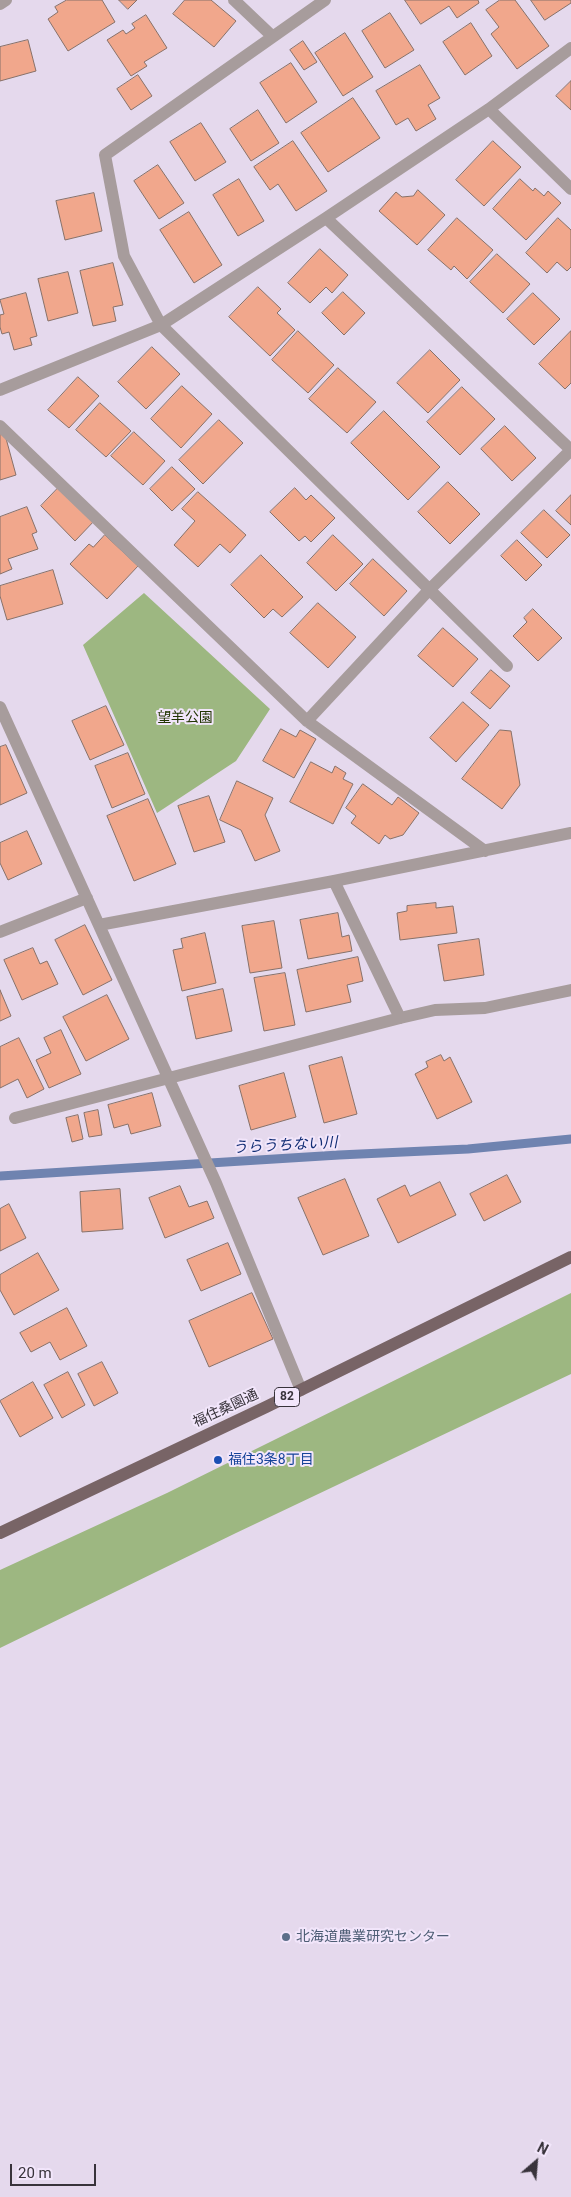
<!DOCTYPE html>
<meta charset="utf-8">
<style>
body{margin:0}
#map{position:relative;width:571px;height:2197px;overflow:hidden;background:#e5d9ed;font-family:Roboto,sans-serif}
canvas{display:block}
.north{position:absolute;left:511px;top:2137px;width:50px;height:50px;-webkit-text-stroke:4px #f2e6fb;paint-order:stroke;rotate:27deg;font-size:14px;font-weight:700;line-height:20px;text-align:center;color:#38333b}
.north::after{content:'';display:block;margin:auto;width:18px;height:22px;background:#38333b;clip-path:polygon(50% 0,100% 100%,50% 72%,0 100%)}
.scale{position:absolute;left:10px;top:2164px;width:86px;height:22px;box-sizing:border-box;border:2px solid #38333b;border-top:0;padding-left:6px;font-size:15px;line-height:18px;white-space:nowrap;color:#38333b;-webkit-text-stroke:4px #f2e6fb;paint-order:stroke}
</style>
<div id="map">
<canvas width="571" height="2197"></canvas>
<div class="north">N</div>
<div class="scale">20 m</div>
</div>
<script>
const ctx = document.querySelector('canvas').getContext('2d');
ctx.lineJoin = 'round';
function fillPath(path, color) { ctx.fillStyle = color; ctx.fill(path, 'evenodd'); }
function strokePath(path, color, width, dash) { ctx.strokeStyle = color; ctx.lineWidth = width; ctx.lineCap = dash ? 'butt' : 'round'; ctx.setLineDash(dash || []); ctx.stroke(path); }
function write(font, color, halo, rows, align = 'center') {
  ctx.font = font + ' Roboto,"Noto Sans JP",sans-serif'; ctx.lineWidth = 4; ctx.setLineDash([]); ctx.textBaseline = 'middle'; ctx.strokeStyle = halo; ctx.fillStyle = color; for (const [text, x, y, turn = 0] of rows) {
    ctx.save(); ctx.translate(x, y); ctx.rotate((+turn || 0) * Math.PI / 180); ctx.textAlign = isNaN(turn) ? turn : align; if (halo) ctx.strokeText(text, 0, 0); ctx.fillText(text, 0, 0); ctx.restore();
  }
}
fillPath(new Path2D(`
 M144,593l126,116 -34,52 -79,52 -74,-168z
 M571,1293v81l-335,159 -236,115v-78l167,-77z`), '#9db781');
strokePath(new Path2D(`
 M0,1176l339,-21 129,-6 103,-10`), '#6f83b0', 9);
const building = new Path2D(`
 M67,0h35l13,22 -47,29 -20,-32 10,-7 -3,-5z
 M119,0h18l-9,9z
 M185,0h26l25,21 -22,26 -41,-33z
 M405,0h73l1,3 -22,15 -8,-12 -28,18z
 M500,0h15l34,46 -32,23 -26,-35 8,-7 -13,-17z
 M531,0h40v3l-26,17z
 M390,13l24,37 -29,18 -23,-37z
 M146,15l21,33 -23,14 3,4 -16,10 -24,-36 16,-10 3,4 9,-6 -3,-4z
 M471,23l21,33 -27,19 -22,-33z
 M345,33l28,44 -30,19 -28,-43z
 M28,40l8,31 -36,10v-34z
 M303,41l14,21 -13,8 -14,-20z
 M291,63l26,39 -31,21 -26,-40z
 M420,65l20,33 -12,7 8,14 -20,12 -8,-13 -12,7 -20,-34z
 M138,75l14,21 -21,14 -14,-21z
 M571,81v29l-15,-14z
 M353,98l27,40 -52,34 -27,-39z
 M258,110l21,33 -28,18 -21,-32z
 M201,123l25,39 -31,19 -25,-39z
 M293,141l34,50 -31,20 -18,-27 -8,6 -16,-23z
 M493,141l28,26 -37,39 -28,-26z
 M158,165l26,38 -25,16 -25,-38z
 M239,179l25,42 -26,15 -25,-41z
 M520,179l13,12 2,-3 9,8 4,-5 13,12 -35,37 -33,-31z
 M418,190l27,25 -28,30 -38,-34 17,-19 6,5 11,-1z
 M94,193l8,38 -37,9 -9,-39z
 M189,212l33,53 -28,18 -34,-53z
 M457,218l36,32 -26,29 -13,-13 -3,4 -23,-20z
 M558,218l13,12v37l-4,4 -10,-9 -10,11 -21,-20z
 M320,249l28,26 -16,18 -6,-6 -16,16 -22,-20z
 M497,254l33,30 -27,29 -33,-31z
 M113,263l10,42 -10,2 3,14 -23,5 -13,-55z
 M68,272l10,41 -30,8 -10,-42z
 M258,287l23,22 -4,4 18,17 -25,26 -41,-39z
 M343,292l22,21 -21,22 -22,-22z
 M26,293l11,43 -7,2 2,7 -18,5 -5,-18 -7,2 -2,-7v-12l4,-1 -4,-14z
 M533,293l27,26 -26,26 -27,-26z
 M298,331l36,34 -26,28 -36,-33z
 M571,331v52l-6,6 -26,-25z
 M152,347l28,27 -34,35 -28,-27z
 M430,350l30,30 -32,33 -31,-30z
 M338,368l38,34 -29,31 -38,-34z
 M78,377l21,19 -30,32 -21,-18z
 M182,386l30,28 -31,34 -30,-29z
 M462,387l33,32 -35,36 -33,-33z
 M100,403l31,28 -25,26 -30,-27z
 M384,411l56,56 -32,33 -57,-57z
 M219,420l24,23 -40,41 -24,-24z
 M505,426l31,32 -24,23 -31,-32z
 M4,431l12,44 -16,5v-48z
 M134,432l31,29 -22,24 -32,-29z
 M172,467l23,22 -23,22 -22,-22z
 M448,482l32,32 -30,30 -32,-32z
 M61,485l35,34 -21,22 -34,-35z
 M295,488l11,12 5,-5 24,23 -24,24 -6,-6 -6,5 -29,-29z
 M198,492l48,43 -16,18 -10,-9 -22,23 -24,-22 21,-24 -13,-12z
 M571,495v30l-15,-14z
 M27,507l10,25 -5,2 6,15 -30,10 4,10 -12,5v-57z
 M544,510l26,25 -23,23 -26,-25z
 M105,535l33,31 -31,33 -37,-35 19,-20 4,3z
 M333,535l30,29 -27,27 -29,-28z
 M517,540l25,25 -16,16 -25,-25z
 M261,555l42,42 -21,20 -9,-8 -9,9 -33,-33z
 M373,559l34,32 -23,25 -34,-32z
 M53,570l10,34 -56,16 -7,-24v-10z
 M318,603l38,34 -28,31 -38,-35z
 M533,609l29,29 -24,23 -25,-25 14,-14 -3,-4z
 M443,628l35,31 -25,28 -35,-31z
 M491,670l19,16 -20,23 -19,-16z
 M463,702l26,23 -33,37 -26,-24z
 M106,706l18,39 -34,15 -18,-39z
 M281,729l15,8 4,-7 16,9 -22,39 -31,-17z
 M500,730l11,1 9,54 -18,24 -40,-30z
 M6,745l21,48 -27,12v-58z
 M128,753l17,41 -33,14 -17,-42z
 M311,762l21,11 3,-7 11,7 -3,6 10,5 -20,40 -43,-22z
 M237,781l36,17 -8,17 15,36 -25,10 -14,-31 -21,-10z
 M363,784l29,21 6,-8 21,16 -16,22 -13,4 -5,-4 -6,9 -28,-21 5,-7 -10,-8z
 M209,796l16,46 -31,10 -16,-46z
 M148,799l28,65 -42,17 -27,-65z
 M27,831l15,33 -34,16 -8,-17v-20z
 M436,903v5l17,-2 4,27 -57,7 -3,-27 10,-2v-5z
 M338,913l4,24 7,-2 3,16 -44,8 -8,-39z
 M274,921l8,47 -32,5 -8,-47z
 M85,925l27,55 -29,15 -28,-55z
 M205,933l11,50 -34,8 -9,-41 10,-2 -2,-9z
 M479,939l5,36 -40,6 -6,-36z
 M33,948l7,16 7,-3 11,23 -36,16 -18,-40z
 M358,957l5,24 -16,4 4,17 -45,10 -9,-42z
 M285,973l10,52 -31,6 -10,-53z
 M223,989l9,42 -36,8 -9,-42z
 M0,990l11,26 -11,5z
 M107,995l22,44 -43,22 -23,-44z
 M61,1030l20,44 -32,14 -13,-28 15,-7 -7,-15z
 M19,1038l25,51 -17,9 -9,-19 -18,9v-41z
 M441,1055l3,6 6,-4 22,45 -35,17 -22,-45 13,-7 -2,-5z
 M342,1057l15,57 -33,9 -15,-57z
 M284,1073l12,44 -45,13 -12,-44z
 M152,1093l9,33 -30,8 -3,-10 -14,4 -6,-23z
 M98,1110l4,25 -13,2 -5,-24z
 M78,1115l5,24 -11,3 -6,-24z
 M507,1175l14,27 -37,19 -14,-27z
 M345,1179l24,57 -46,19 -25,-57z
 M440,1182l16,33 -58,28 -21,-44 28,-14 5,11z
 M180,1186l9,21 18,-6 7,17 -49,20 -16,-40z
 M120,1189l3,40 -41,3 -2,-40z
 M9,1204l17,34 -26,13v-42z
 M228,1243l13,31 -40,17 -14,-31z
 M38,1253l21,37 -45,25 -14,-25v-15z
 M252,1293l21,46 -64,28 -20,-46z
 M67,1308l20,38 -27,14 -10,-18 -19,10 -11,-19z
 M102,1362l16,31 -24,13 -16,-32z
 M68,1372l17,33 -23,13 -18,-33z
 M33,1382l20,36 -33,19 -20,-36z`);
fillPath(building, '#f1a78c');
strokePath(building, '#877169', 1);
strokePath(new Path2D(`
 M234,0l38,36
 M325,0l-220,155 19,101 37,69 346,341
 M0,4l6,-4
 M489,109l82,80
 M326,218l245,232
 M0,390l161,-65 165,-107 163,-109 82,-61
 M0,426l307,295 178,130
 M0,707l216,476 85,207
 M307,721l121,-130 143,-141
 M334,881l66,137
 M99,925l235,-44 237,-48
 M0,932l87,-34
 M15,1118l385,-100 35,-8 50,-2 86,-18`), '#a79c9c', 12);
strokePath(new Path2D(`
 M0,1533l266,-126 305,-150`), '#786466', 12);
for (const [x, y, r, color] of [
 [218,1460,5,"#1a4fb4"],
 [286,1937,5,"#5c6f8a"]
]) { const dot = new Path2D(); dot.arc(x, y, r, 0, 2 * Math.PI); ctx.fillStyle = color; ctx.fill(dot); strokePath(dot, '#f2e6fb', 2); }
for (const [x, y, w] of [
 [287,1397,25]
]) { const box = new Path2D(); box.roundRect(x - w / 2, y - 9.5, w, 19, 4); ctx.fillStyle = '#f2e6fb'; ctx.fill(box); strokePath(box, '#38333b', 1); }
write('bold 12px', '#38333b', null, [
 ["82",287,1397]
]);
write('14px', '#223503', '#f2e6fb', [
 ["望羊公園",185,718]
]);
write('14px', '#38333b', '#f2e6fb', [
 ["福住桑園通",226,1409,-25]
]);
write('14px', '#164399', '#f2e6fb', [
 ["福住3条8丁目",228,1460]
], 'left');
write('14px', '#4e5e75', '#f2e6fb', [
 ["北海道農業研究センター",296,1937]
], 'left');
write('italic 15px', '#112d74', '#f2e6fb', [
 ["うらうちない川",285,1146,-3]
]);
</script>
